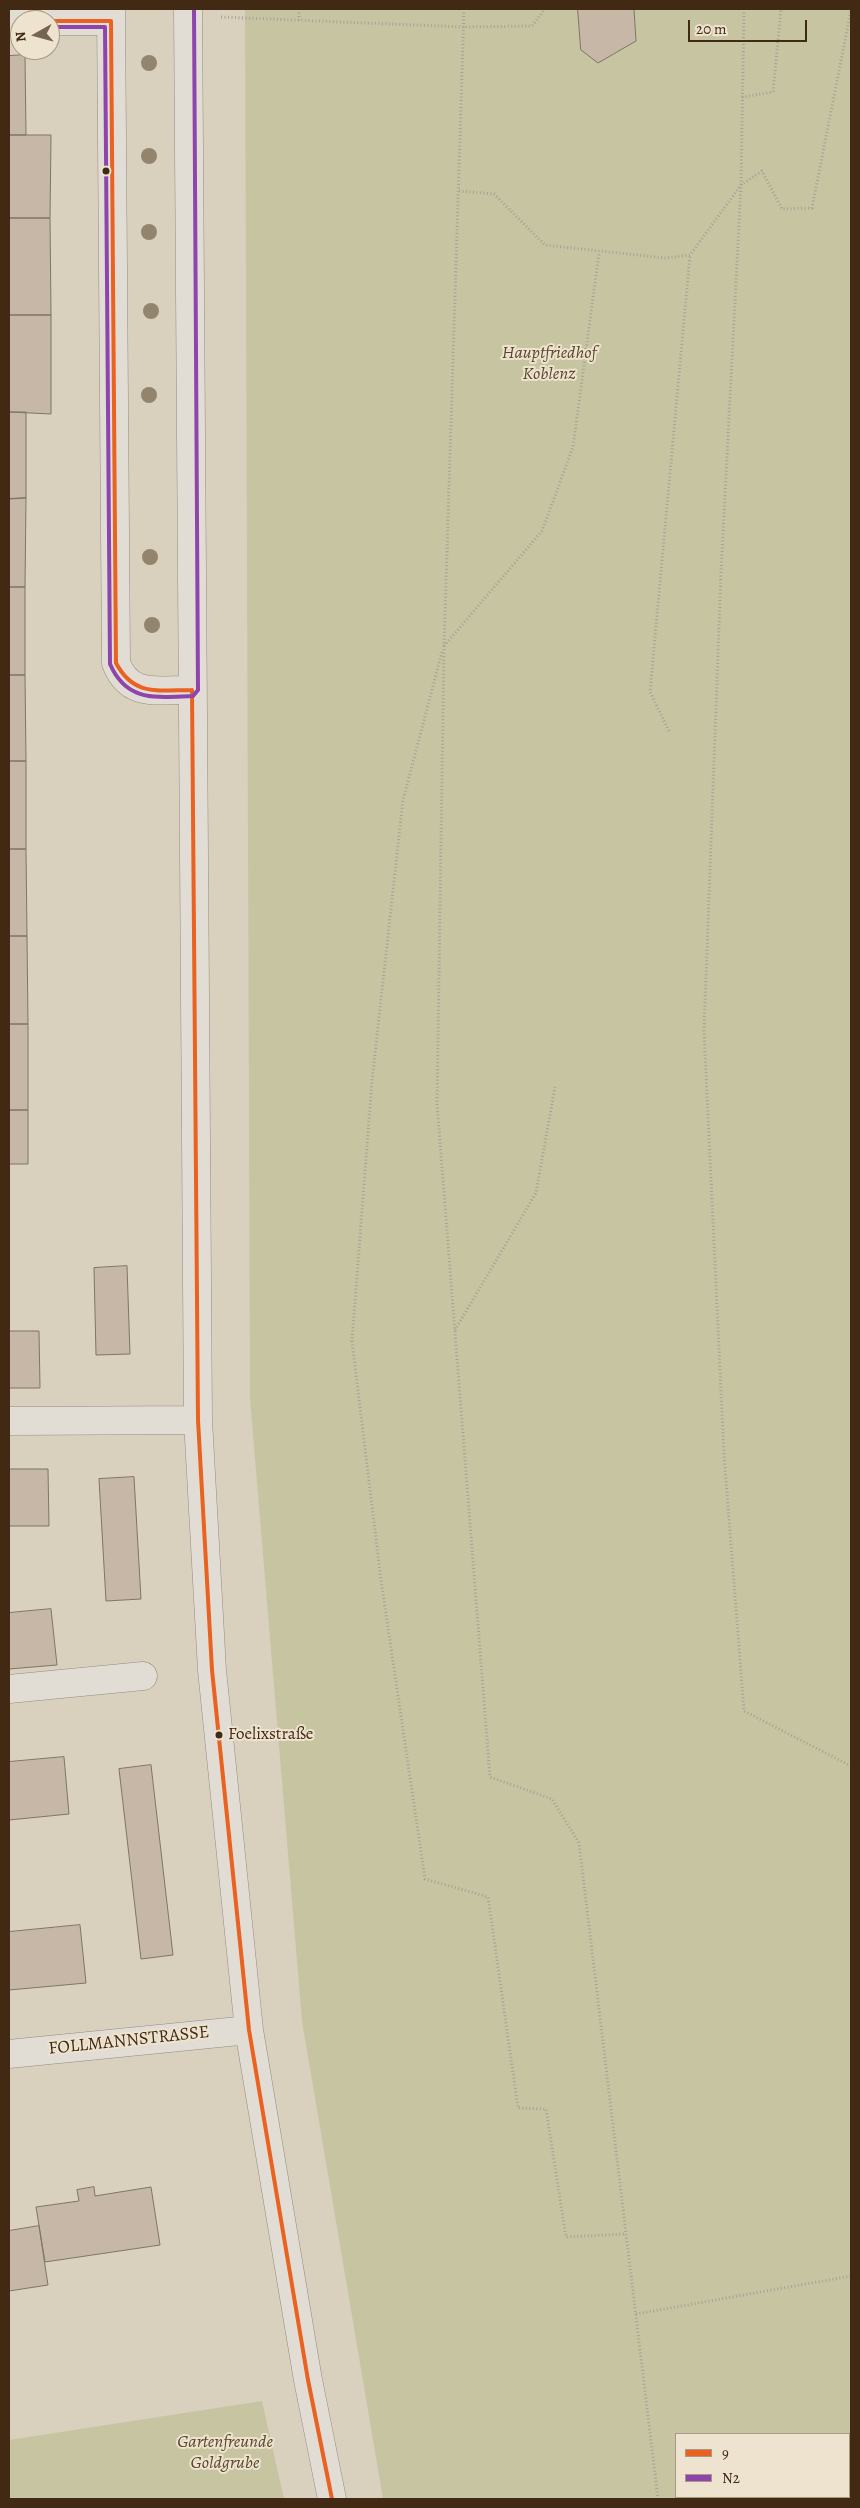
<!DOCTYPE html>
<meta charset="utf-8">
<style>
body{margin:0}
#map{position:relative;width:860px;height:2508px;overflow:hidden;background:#d9d0be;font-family:Alegreya,serif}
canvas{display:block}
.frame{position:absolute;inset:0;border:10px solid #412914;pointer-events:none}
.legend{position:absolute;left:675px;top:2433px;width:175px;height:65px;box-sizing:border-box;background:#ede3ce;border:1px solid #a89984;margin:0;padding:6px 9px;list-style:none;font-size:15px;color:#412914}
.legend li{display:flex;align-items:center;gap:10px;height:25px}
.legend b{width:25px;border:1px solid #a89984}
.north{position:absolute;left:10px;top:10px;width:50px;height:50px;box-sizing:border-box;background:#ede3ce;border:1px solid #a89984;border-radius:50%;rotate:263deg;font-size:14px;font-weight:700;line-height:20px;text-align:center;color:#412914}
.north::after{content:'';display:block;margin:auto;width:18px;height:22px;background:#766350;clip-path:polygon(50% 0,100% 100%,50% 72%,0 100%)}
.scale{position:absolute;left:688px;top:20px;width:119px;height:22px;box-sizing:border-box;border:2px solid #412914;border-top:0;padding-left:6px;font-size:15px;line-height:18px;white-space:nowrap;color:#412914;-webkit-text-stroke:4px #ede3ce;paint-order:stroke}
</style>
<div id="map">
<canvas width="860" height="2508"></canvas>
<div class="frame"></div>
<ul class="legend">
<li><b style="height:6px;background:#e96221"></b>9</li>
<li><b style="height:6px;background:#8e44ad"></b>N2</li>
</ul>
<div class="north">N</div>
<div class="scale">20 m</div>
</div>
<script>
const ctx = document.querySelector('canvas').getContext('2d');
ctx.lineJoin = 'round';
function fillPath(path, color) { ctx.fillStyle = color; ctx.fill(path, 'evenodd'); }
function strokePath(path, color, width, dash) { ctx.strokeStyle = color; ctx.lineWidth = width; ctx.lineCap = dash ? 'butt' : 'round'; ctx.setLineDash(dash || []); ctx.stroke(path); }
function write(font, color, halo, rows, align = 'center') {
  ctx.font = font + ' Alegreya,serif'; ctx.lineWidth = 4; ctx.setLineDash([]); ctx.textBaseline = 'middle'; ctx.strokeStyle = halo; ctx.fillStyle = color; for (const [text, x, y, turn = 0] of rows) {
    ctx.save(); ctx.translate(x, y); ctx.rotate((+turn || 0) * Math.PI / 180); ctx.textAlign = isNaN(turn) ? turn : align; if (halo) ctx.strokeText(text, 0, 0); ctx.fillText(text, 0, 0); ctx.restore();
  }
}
fillPath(new Path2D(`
 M245,9h606v2490h-468l-81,-478 -52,-622zM676,2434h173v63h-173z
 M262,2401l22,98h-275v-59z`), '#c7c5a1');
const building = new Path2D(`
 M578,9h56l2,32 -38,22 -17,-13z
 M25,55l1,80h-17v-79z
 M9,135h42l-1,83h-41z
 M9,218h41l1,97h-42z
 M9,315h42v99l-42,-2z
 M9,412h17v86l-17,1z
 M26,498l-1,89h-16v-88z
 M9,587h16v88h-16z
 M9,675h16l1,86h-17z
 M9,761h17v88h-17z
 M9,849h17l1,87h-18z
 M9,936h18l1,88h-19z
 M9,1024h19v86h-19z
 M9,1110h19v54h-19z
 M127,1266l3,88 -34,1 -2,-87z
 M9,1331h30l1,57h-31z
 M9,1469h39l1,57h-40z
 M134,1477l7,122 -35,2 -7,-122z
 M51,1609l6,56 -48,4v-56z
 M64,1757l5,57 -60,6v-58z
 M151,1765l22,190 -32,4 -22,-190z
 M80,1925l6,58 -77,7v-58z
 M94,2187l1,9 56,-9 9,58 -115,17 -9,-55 43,-6 -2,-11z
 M39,2226l9,59 -39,6v-60z`);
fillPath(building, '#c6b7a7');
strokePath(building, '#7d7569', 1);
const minor = new Path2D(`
 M111,9l5,654c14,36 42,26 76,27
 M188,9l10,1411 14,250 37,360 59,350 24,119
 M9,21h11
 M50,21h61
 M9,1421l189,-1
 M9,1689l134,-13
 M9,2054l240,-24`);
strokePath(minor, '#948b7f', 29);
strokePath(new Path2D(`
 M299,9v11
 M464,9l-20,637 -7,458 53,673 62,22 27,44 79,656
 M744,9l-3,176 -20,387 -17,459 20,424 20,256 107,55
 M221,17l243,10 68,-1 13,-17
 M742,97l31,-5 8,-83
 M459,191l35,3 51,51 120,13 25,-3 51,-70 21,-14 20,38 30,-1 39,-198
 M444,646l98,-115 31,-84 26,-194
 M442,652l-39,148 -31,281 -20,260 29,239 44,299 63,18 30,211 28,1 20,128 60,-3
 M669,731l-19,-39 40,-437
 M455,1330l81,-137 19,-106
 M636,2314l215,-38`), '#a5a097', 3, [1, 2.5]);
strokePath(minor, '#e2ddd4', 28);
strokePath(new Path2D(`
 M50,21h61
 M111,21l5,642c18,34 43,27 76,27
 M192,690l6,730 14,250 37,360 59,350 24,119`), '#e96221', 4);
strokePath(new Path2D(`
 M50,27h55l5,637c17,39 47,33 83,32l5,-6 -4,-681`), '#8e44ad', 4);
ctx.fillStyle = '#93846e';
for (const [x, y] of [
 [149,63],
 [149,156],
 [149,232],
 [151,311],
 [149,395],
 [150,557],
 [152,625]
]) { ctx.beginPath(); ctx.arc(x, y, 8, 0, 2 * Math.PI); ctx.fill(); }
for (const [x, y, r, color] of [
 [106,171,4.5,"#412914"],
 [219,1735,4.5,"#412914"]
]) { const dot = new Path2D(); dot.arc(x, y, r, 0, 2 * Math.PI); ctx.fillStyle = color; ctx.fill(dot); strokePath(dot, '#ede3ce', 2); }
write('17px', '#412914', '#ede3ce', [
 ["Foelixstraße",228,1735]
], 'left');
write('italic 18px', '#59462c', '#ede3ce', [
 ["Hauptfriedhof",549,354],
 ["Koblenz",549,375],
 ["Gartenfreunde",225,2443],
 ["Goldgrube",225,2464]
]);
write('18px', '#412914', '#ede3ce', [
 ["FOLLMANNSTRASSE",129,2041,-6]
]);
</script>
